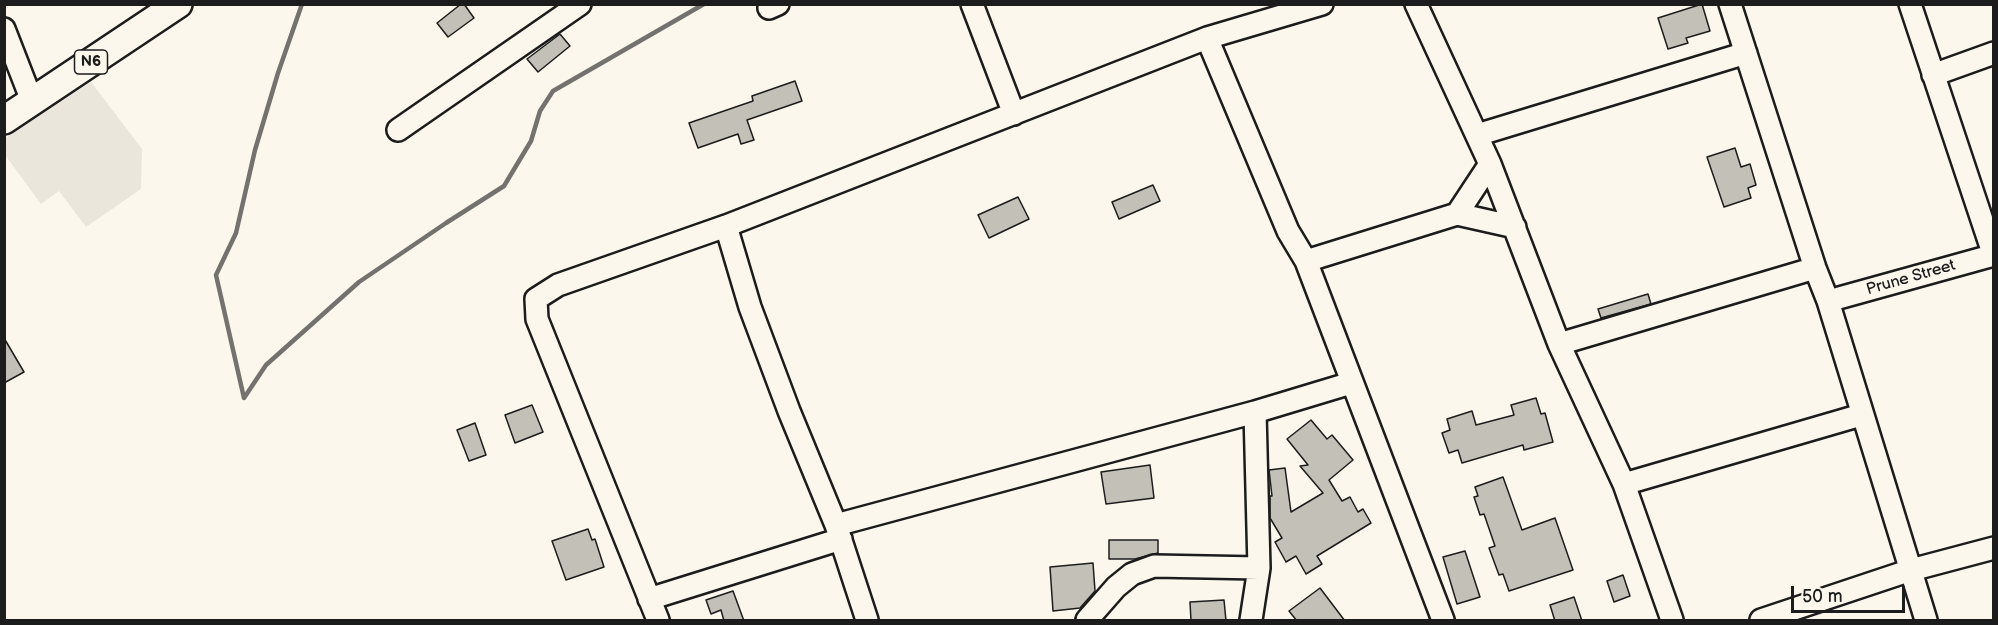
<!DOCTYPE html>
<style>
body{margin:0}
#map{position:relative;width:1998px;height:625px;overflow:hidden;background:#fbf7ec;font-family:"Balsamiq Sans",sans-serif}
canvas{display:block}
.frame{position:absolute;inset:0;border:6px solid #1c1c1c;pointer-events:none}
.scale{position:absolute;left:1791px;top:586px;width:114px;height:27px;box-sizing:border-box;border:3px solid #1c1c1c;border-top:0;padding-left:8px;font-size:18px;line-height:21px;white-space:nowrap;color:#1c1c1c;-webkit-text-stroke:4px #fbf7ec;paint-order:stroke}
</style>
<div id="map">
<canvas width="1998" height="625"></canvas>
<div class="frame"></div>
<div class="scale">50 m</div>
</div>
<script>
const ctx = document.querySelector('canvas').getContext('2d');
ctx.lineJoin = 'round';
function fillPath(path, color) { ctx.fillStyle = color; ctx.fill(path, 'evenodd'); }
function strokePath(path, color, width, dash) { ctx.strokeStyle = color; ctx.lineWidth = width; ctx.lineCap = dash ? 'butt' : 'round'; ctx.setLineDash(dash || []); ctx.stroke(path); }
function write(font, color, halo, rows, align = 'center') {
  ctx.font = font + ' "Balsamiq Sans",sans-serif'; ctx.lineWidth = 4.5; ctx.setLineDash([]); ctx.textBaseline = 'middle'; ctx.strokeStyle = halo; ctx.fillStyle = color; for (const [text, x, y, turn = 0] of rows) {
    ctx.save(); ctx.translate(x, y); ctx.rotate((+turn || 0) * Math.PI / 180); ctx.textAlign = isNaN(turn) ? turn : align; if (halo) ctx.strokeText(text, 0, 0); ctx.fillText(text, 0, 0); ctx.restore();
  }
}
fillPath(new Path2D(`
 M91,82l51,67 -1,40 -55,38 -27,-36 -18,13 -36,-49 -1,-16z`), '#eae6dc');
strokePath(new Path2D(`
 M244,398l22,-33 93,-83 87,-59 58,-37 27,-45 9,-30 13,-20 151,-87
 M244,398l-28,-123 20,-42 19,-83 23,-77 24,-69`), '#74726e', 4.5);
const building = new Path2D(`
 M461,4h3l10,14 -26,19 -11,-14z
 M1702,4l8,27 -24,7 2,5 -20,6 -10,-31z
 M560,34l10,12 -32,26 -11,-13z
 M795,81l7,20 -55,19 7,20 -13,4 -3,-10 -40,14 -9,-25 64,-22 -1,-5z
 M1735,148l6,19 9,-3 6,21 -8,3 3,10 -27,9 -17,-50z
 M1153,185l7,16 -41,18 -7,-17z
 M1018,197l11,22 -40,19 -11,-23z
 M1648,294l3,10 -50,14 -3,-9z
 M4,338l20,34 -20,11z
 M1536,398l5,16 4,-1 8,29 -29,8 -1,-5 -61,18 -4,-13 -9,3 -7,-20 8,-3 -3,-11 25,-8 4,14 38,-10 -3,-10z
 M532,405l11,27 -28,11 -10,-28z
 M1311,420l16,19 5,-4 21,25 -24,20 13,21 8,-4 8,15 5,-3 8,14 -54,33 5,8 -16,10 -10,-18 -10,6 -11,-20 7,-4 -12,-20v-22h2l-3,-26 16,-2 6,44 32,-19 -23,-27 8,-1 -21,-26z
 M475,423l11,32 -17,6 -12,-31z
 M1150,465l4,33 -48,6 -5,-32z
 M1503,477l19,53 33,-12 18,52 -64,21 -6,-17 -4,1 -10,-27 6,-2 -11,-32 -4,1 -6,-18 4,-1 -3,-9z
 M588,529l4,11 3,-1 9,28 -38,13 -14,-39z
 M1109,540h49v13l-23,6h-26z
 M1465,551l15,46 -23,7 -14,-47z
 M1093,563l2,28 -15,17 -27,3 -3,-44z
 M1623,575l7,21 -16,6 -7,-21z
 M1320,588l25,33h-48l-8,-10z
 M733,591l11,30h-20l-3,-11 -10,4 -5,-14z
 M1574,597l8,24h-27l-5,-16z
 M1224,600l2,21h-35l-1,-19z`);
fillPath(building, '#c3c0b8');
strokePath(building, '#1c1c1c', 1.5);
const minor = new Path2D(`
 M972,4l42,110
 M1416,4l74,160 69,180 65,140 48,136
 M1730,4l85,264 13,33 98,319
 M1910,4l84,252
 M769,8l9,-4
 M4,29l28,72
 M1207,38l81,193 18,30 137,359
 M1933,75l61,-22
 M398,130l182,-126
 M1477,135l269,-82
 M1457,214l33,-50
 M726,226l24,81 39,104 47,114 31,95
 M1306,261l151,-47 58,13
 M1828,301l166,-46
 M1559,344l256,-76
 M1624,484l237,-69
 M836,525l419,-113 96,-29
 M649,599l192,-60
 M658,620l-121,-301 -1,-20 22,-14 168,-59 481,-188 115,-34
 M1087,620l29,-33 16,-13 22,-8 105,2
 M1251,620l8,-52 -4,-156
 M1761,620l150,-50 83,-22`);
const major = new Path2D(`
 M4,120l174,-116`);
strokePath(minor, '#1c1c1c', 26);
strokePath(major, '#1c1c1c', 32);
strokePath(minor, '#fbf7ec', 21);
strokePath(major, '#fbf7ec', 27);
for (const [x, y, w] of [
 [91,62,33]
]) { const box = new Path2D(); box.roundRect(x - w / 2, y - 12, w, 24, 4.5); ctx.fillStyle = '#fbf7ec'; ctx.fill(box); strokePath(box, '#1c1c1c', 1.5); }
write('bold 15px', '#1c1c1c', null, [
 ["N6",91,62]
]);
write('16px', '#1c1c1c', '#fbf7ec', [
 ["Prune Street",1911,278,-16]
]);
</script>
